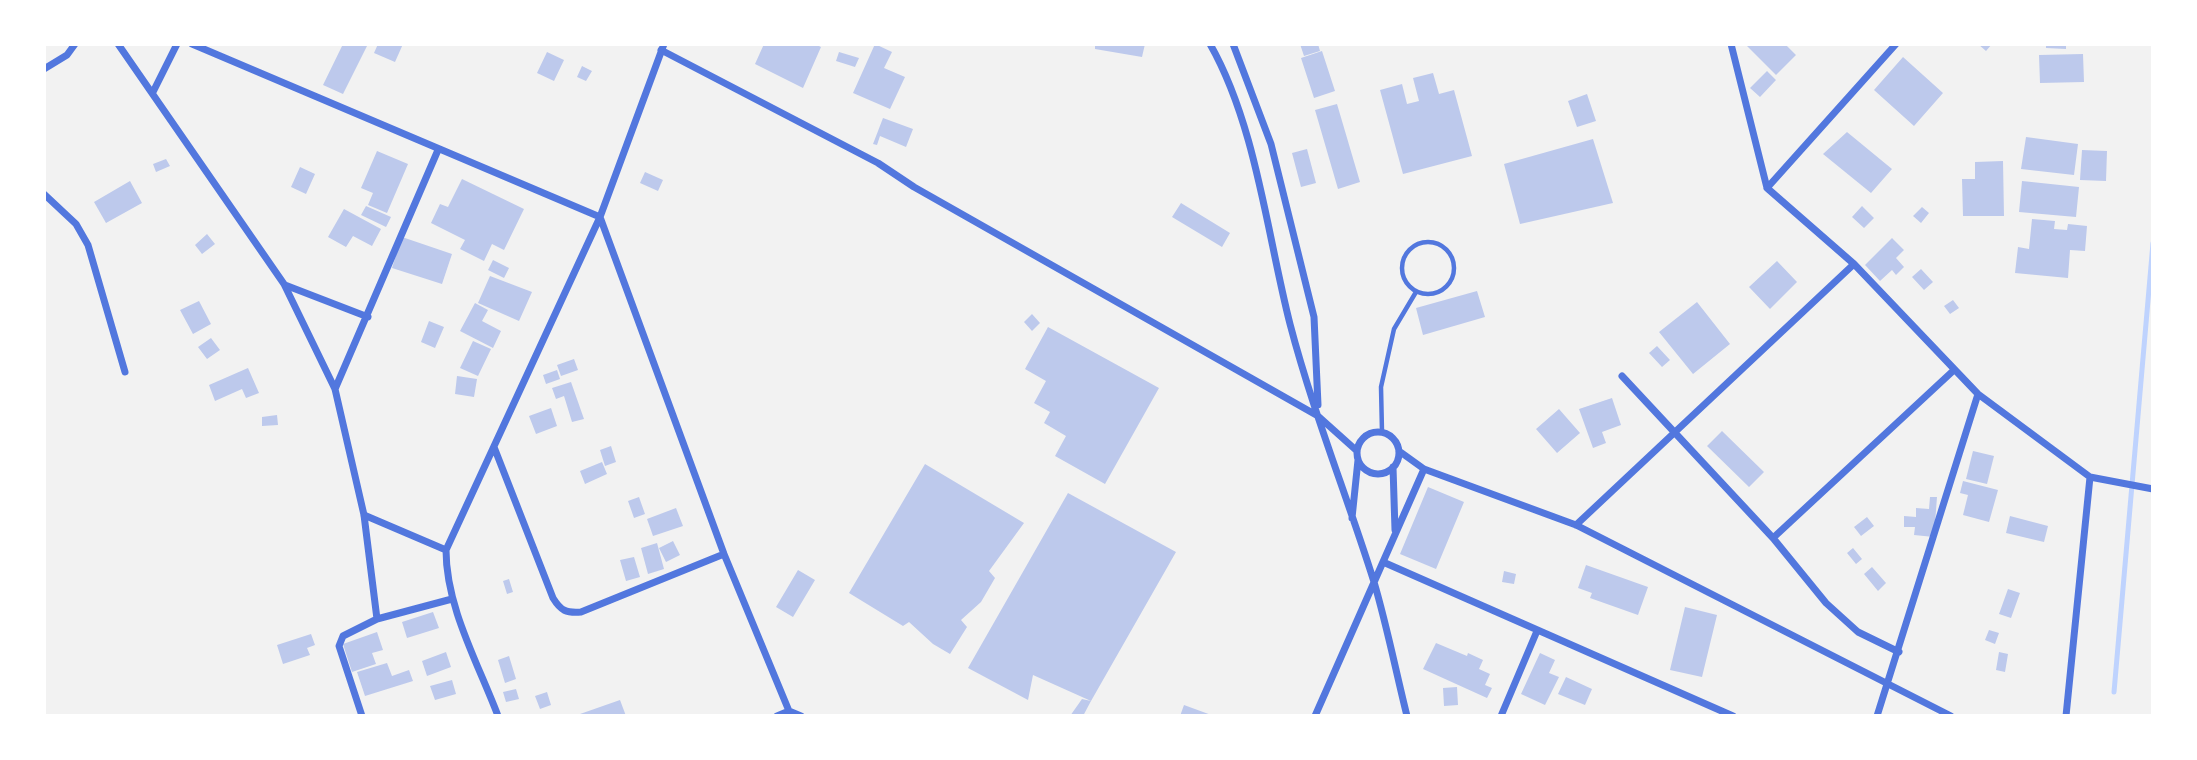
<!DOCTYPE html>
<style>
body{margin:0}
#map{position:relative;width:2197px;height:760px;overflow:hidden;background:#f2f2f2;font-family:"Fira Sans Condensed",sans-serif}
canvas{display:block}
.frame{position:absolute;inset:0;border:46px solid #fff;pointer-events:none}
</style>
<div id="map">
<canvas width="2197" height="760"></canvas>
<div class="frame"></div>
</div>
<script>
const ctx = document.querySelector('canvas').getContext('2d');
ctx.lineJoin = 'round';
function strokePath(path, color, width, dash) { ctx.strokeStyle = color; ctx.lineWidth = width; ctx.lineCap = dash ? 'butt' : 'round'; ctx.setLineDash(dash || []); ctx.stroke(path); }
function fillPath(path, color) { ctx.fillStyle = color; ctx.fill(path, 'evenodd'); }
strokePath(new Path2D(`
 M2114,692l39,-449`), '#bfd3fe', 5);
fillPath(new Path2D(`
 M343,44h25l-25,50 -20,-9z
 M378,44h25l-8,18 -21,-9z
 M764,44h51l6,3 -18,41 -48,-24z
 M875,44l17,8 -8,16 21,9 -15,32 -37,-16z
 M1095,44h50l-3,13 -47,-8z
 M1300,44h18l2,7 -16,5z
 M1745,44h40l11,11 -20,20z
 M1978,44h14l-6,7z
 M2046,44h20v5l-20,-1z
 M1322,51l13,40 -21,7 -13,-40z
 M547,52l17,8 -10,21 -17,-8z
 M839,52l20,6 -4,9 -19,-6z
 M2083,54l1,28 -44,1 -1,-28z
 M1903,57l40,36 -29,33 -40,-36z
 M582,66l10,5 -6,10 -9,-4z
 M1767,71l9,9 -16,17 -10,-9z
 M1433,73l6,21 15,-4 18,66 -69,18 -23,-84 22,-6 5,20 12,-3 -6,-23z
 M1587,94l9,27 -19,6 -9,-26z
 M1337,104l23,78 -22,7 -23,-79z
 M883,118l30,11 -7,18 -26,-11 -3,9 -4,-1z
 M1847,132l45,37 -21,24 -48,-39z
 M2026,137l52,7 -4,31 -53,-6z
 M1593,139l20,64 -93,21 -16,-60z
 M1307,149l9,34 -15,4 -9,-34z
 M2082,150l25,1 -1,30 -26,-1z
 M377,151l31,13 -21,49 -19,-8 5,-12 -12,-5z
 M166,159l4,7 -14,6 -3,-8z
 M2003,161l1,55h-41l-1,-37h13v-17z
 M300,167l15,7 -9,20 -15,-7z
 M645,172l18,8 -5,11 -18,-8z
 M462,179l62,30 -20,41 -12,-6 -8,17 -24,-12 5,-9 -34,-17 9,-19 8,3z
 M130,181l12,22 -36,20 -12,-21z
 M2022,181l57,6 -3,30 -57,-5z
 M1181,203l49,30 -8,14 -50,-30z
 M366,206l25,11 -5,10 -25,-12z
 M1862,206l12,12 -10,10 -12,-11z
 M1922,207l7,6 -8,10 -8,-7z
 M344,209l37,20 -9,17 -19,-10 -7,11 -18,-10z
 M2032,219l23,2 -1,8 13,1 1,-6 19,2 -2,25 -15,-1 -2,28 -53,-5 3,-26 11,2z
 M207,234l8,10 -13,10 -7,-9z
 M402,237l50,17 -10,30 -50,-16z
 M1892,238l12,12 -8,8 8,9 -8,8 -4,-5 -12,11 -15,-16z
 M493,260l16,8 -5,10 -16,-8z
 M1777,261l20,21 -27,27 -21,-22z
 M1921,269l12,13 -9,8 -12,-13z
 M490,276l42,16 -13,29 -41,-18z
 M1477,291l8,26 -62,18 -7,-27z
 M1953,300l6,8 -9,6 -6,-8z
 M199,301l12,23 -18,10 -13,-24z
 M1697,302l33,42 -37,30 -34,-42z
 M475,303l13,7 -6,11 19,10 -8,17 -33,-17z
 M1032,314l8,9 -8,8 -8,-9z
 M429,321l15,6 -9,21 -14,-6z
 M1048,327l111,61 -54,96 -50,-28 11,-20 -22,-13 6,-11 -16,-9 12,-22 -21,-12z
 M211,338l9,12 -13,9 -9,-12z
 M473,341l18,8 -13,27 -18,-8z
 M1657,346l13,14 -8,7 -13,-14z
 M574,359l4,11 -17,6 -4,-11z
 M248,368l11,25 -13,5 -4,-9 -27,12 -6,-16z
 M557,370l3,9 -14,5 -3,-9z
 M457,376l20,3 -3,18 -19,-3z
 M571,382l13,37 -12,3 -8,-26 -8,3 -4,-11z
 M1612,398l9,27 -19,7 4,11 -13,5 -14,-39z
 M551,408l6,18 -21,8 -7,-18z
 M1559,409l21,24 -23,20 -21,-24z
 M277,415l1,10 -16,1v-9z
 M1722,431l42,41 -15,15 -42,-41z
 M611,446l5,16 -11,4 -5,-16z
 M1973,451l21,5 -7,28 -21,-5z
 M602,462l5,12 -22,10 -5,-13z
 M925,464l99,59 -35,48 6,7 -14,24 -20,18 6,7 -17,27 -17,-10 -24,-22 -6,4 -54,-33z
 M1963,481l35,9 -9,32 -26,-7 5,-20 -8,-2z
 M1428,487l36,15 -28,67 -36,-15z
 M1068,493l108,59 -85,149 -58,-26 -5,25 -60,-32z
 M639,497l6,17 -11,4 -6,-17z
 M1930,497h7l-3,40 -20,-2 1,-8h-11v-11l12,1v-9l13,1z
 M676,508l7,18 -30,10 -6,-17z
 M2010,516l38,10 -4,16 -38,-9z
 M1867,517l7,9 -13,10 -7,-9z
 M673,541l7,14 -14,7 -7,-14z
 M657,543l7,26 -16,5 -7,-26z
 M1853,548l9,11 -6,5 -9,-11z
 M634,557l6,20 -14,4 -6,-21z
 M1586,565l62,22 -10,28 -48,-17 2,-5 -14,-5z
 M1872,567l14,16 -8,8 -14,-17z
 M798,570l17,10 -22,37 -17,-10z
 M1504,571l12,3 -2,10 -12,-2z
 M509,579l4,13 -6,2 -4,-13z
 M2008,589l12,4 -9,25 -12,-4z
 M1685,607l32,8 -15,62 -32,-7z
 M433,612l6,16 -32,10 -5,-16z
 M1989,630l10,3 -4,11 -10,-4z
 M377,632l6,18 -11,3 4,11 -24,8 -9,-28z
 M311,634l4,11 -8,3 3,7 -27,9 -6,-19z
 M1436,643l31,13 1,-3 15,7 -4,9 11,5 -5,11 7,3 -5,10 -64,-29z
 M446,652l5,15 -24,9 -5,-15z
 M1999,652l9,2 -3,18 -9,-2z
 M1540,653l15,7 -6,13 10,4 -14,28 -24,-11z
 M509,656l7,23 -11,4 -7,-23z
 M387,663l5,13 17,-6 4,11 -48,15 -8,-24z
 M1566,677l26,12 -7,16 -27,-11z
 M452,680l4,14 -21,6 -5,-14z
 M1457,687l1,18 -14,1 -1,-18z
 M516,689l3,10 -13,3 -3,-10z
 M547,692l4,13 -11,4 -5,-13z
 M1082,699l9,2 -8,15h-13z
 M620,700l6,16h-46v-2z
 M1184,705l30,11h-34z`), '#bdc9ec');
strokePath(new Path2D(`
 M1402 268a26 26 0 1 1 52 0a26 26 0 1 1-52 0Z
 M1382,432l-1,-45 13,-58 22,-37`), '#5277de', 4.5);
strokePath(new Path2D(`
 M118,44l166,240 51,105 29,126 13,104 75,-20
 M192,44l408,173 -154,333c0,57 32,113 52,166
 M664,44l-64,173 124,337 65,157 12,5
 M1210,44c46,81 57,190 80,280 23,88 57,172 84,258 13,44 22,90 33,134
 M1233,44l38,100 43,173 4,88
 M1731,44l36,144
 M1896,44l-129,144 87,76 124,130 112,83 63,12
 M661,50l217,113 36,24 404,229 39,35
 M44,69l23,-14 8,-11
 M153,92l24,-48
 M44,194l32,30 12,21 37,127
 M285,285l83,32
 M1622,376l151,162 53,65 32,29 41,20
 M335,389l103,-239
 M1357 453a21 21 0 1 1 42 0a21 21 0 1 1-42 0Z
 M494,447l59,151c8,13 13,15 28,14l143,-58
 M1399,451l25,18 152,56 375,191
 M1393,467l2,63
 M364,515l82,35
 M1352,518l6,-58
 M1576,525l278,-261
 M1773,538l181,-168
 M1383,562l350,154
 M362,716l-23,-70 4,-10 34,-17
 M777,716l12,-5
 M1315,716l109,-247
 M1501,716l36,-85
 M1877,716l101,-322
 M2066,716l24,-239`), '#5277de', 7);
</script>
